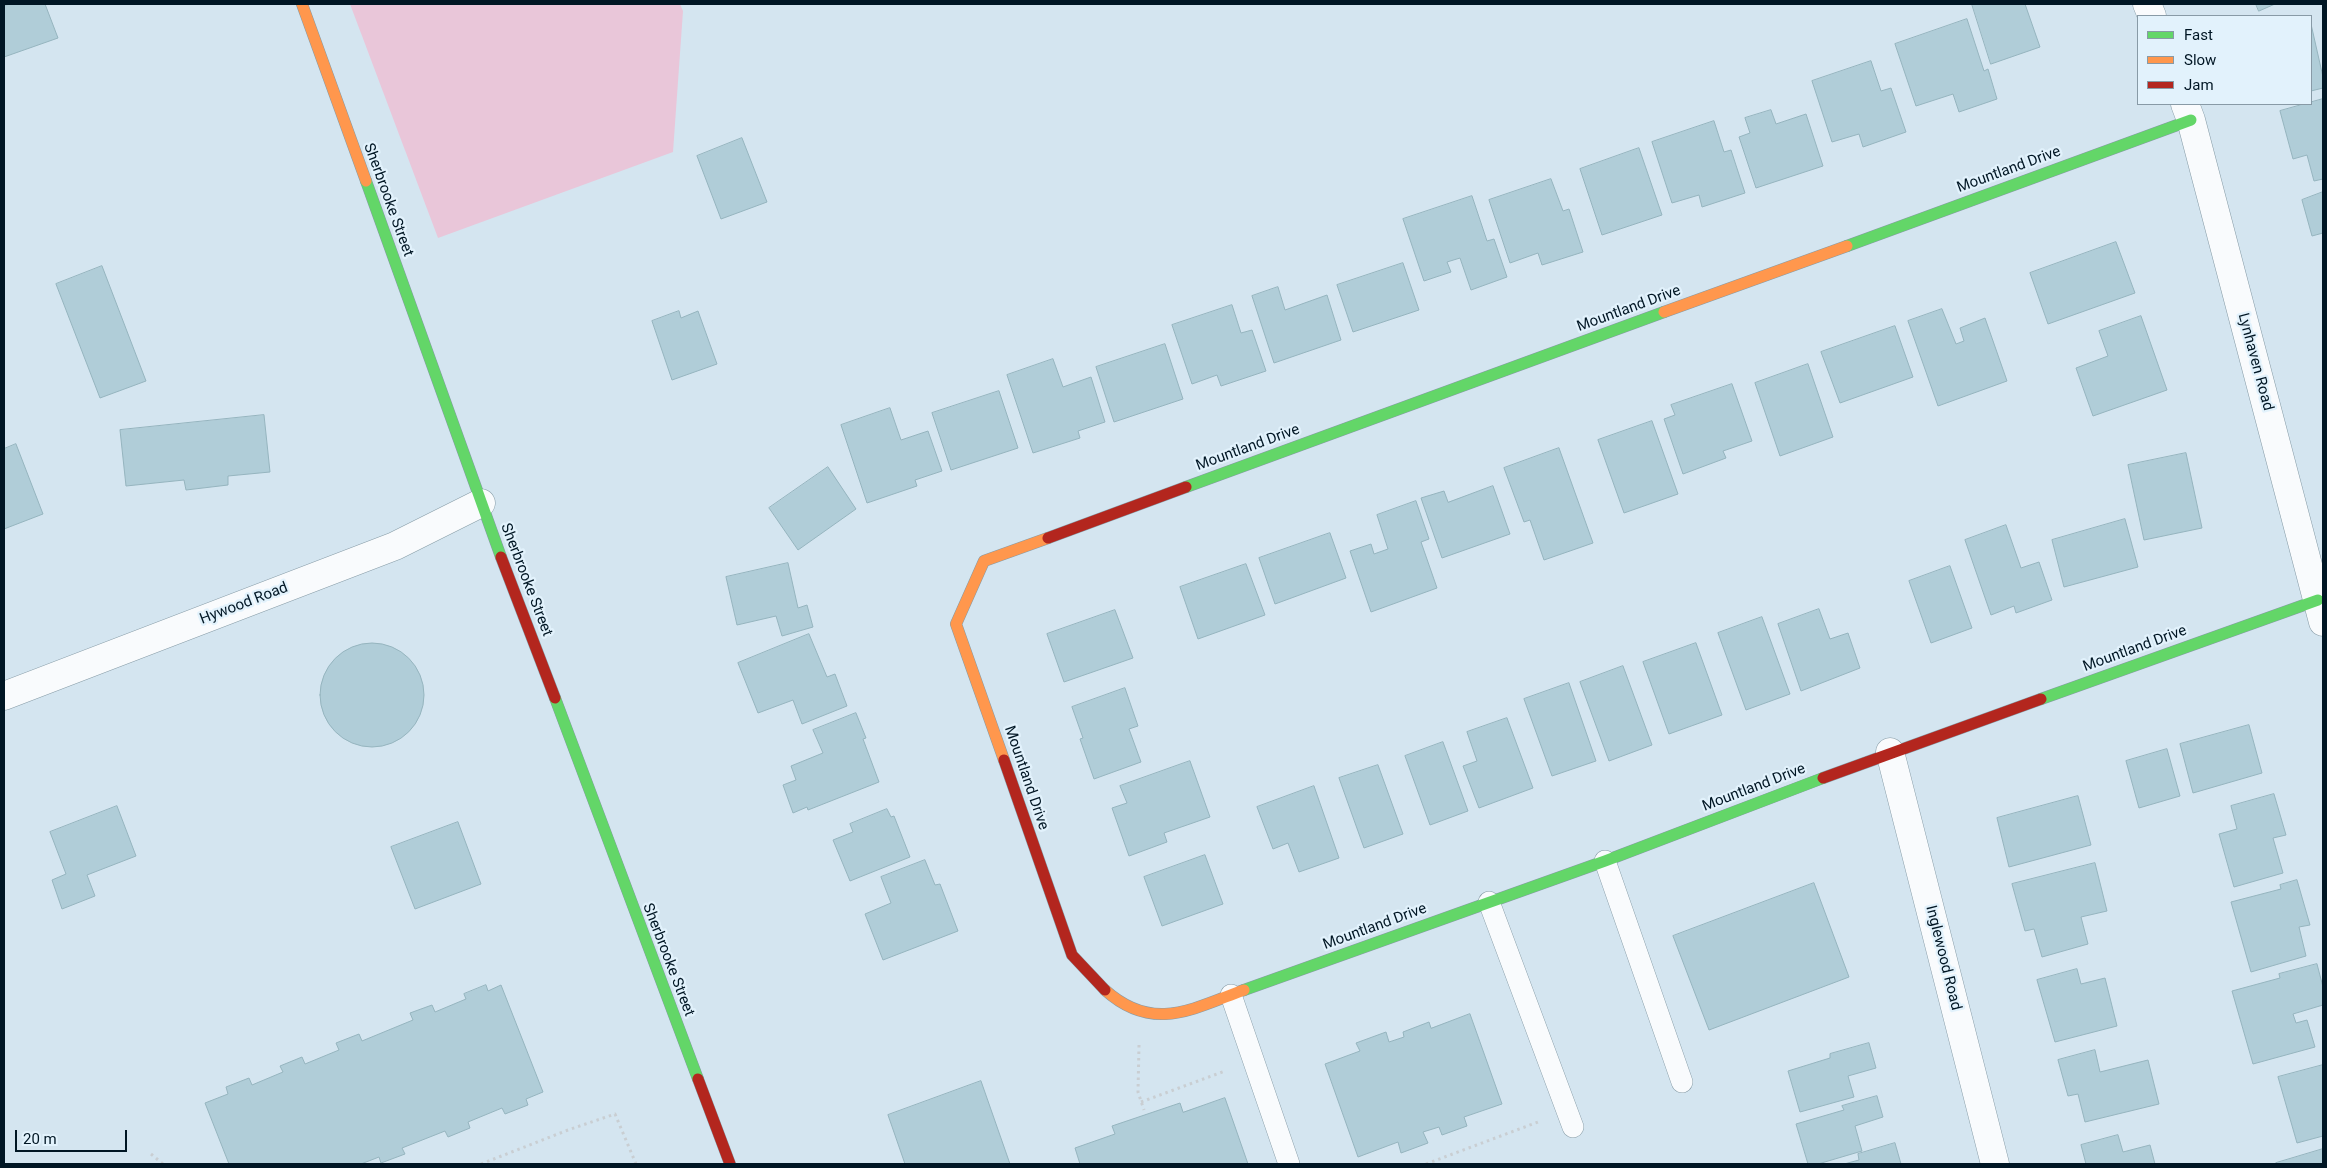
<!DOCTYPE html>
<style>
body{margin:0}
#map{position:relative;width:2327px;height:1168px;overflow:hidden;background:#d4e5f0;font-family:Roboto,sans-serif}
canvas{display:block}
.frame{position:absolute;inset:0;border:5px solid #001624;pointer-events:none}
.legend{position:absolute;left:2137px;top:15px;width:175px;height:90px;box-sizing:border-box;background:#e2f2fc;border:1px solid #889aa6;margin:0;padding:6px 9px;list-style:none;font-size:15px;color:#001624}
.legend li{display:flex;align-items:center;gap:10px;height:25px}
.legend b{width:25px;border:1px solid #889aa6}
.scale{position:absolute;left:15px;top:1130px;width:112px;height:22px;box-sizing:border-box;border:2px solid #001624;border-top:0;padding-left:6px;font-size:15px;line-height:18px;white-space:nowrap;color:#001624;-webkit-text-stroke:4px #e2f2fc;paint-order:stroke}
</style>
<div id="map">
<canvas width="2327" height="1168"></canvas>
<div class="frame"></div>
<ul class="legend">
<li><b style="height:6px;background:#63d668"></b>Fast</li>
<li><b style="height:6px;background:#ff974d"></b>Slow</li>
<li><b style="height:6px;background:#b3261e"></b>Jam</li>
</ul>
<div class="scale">20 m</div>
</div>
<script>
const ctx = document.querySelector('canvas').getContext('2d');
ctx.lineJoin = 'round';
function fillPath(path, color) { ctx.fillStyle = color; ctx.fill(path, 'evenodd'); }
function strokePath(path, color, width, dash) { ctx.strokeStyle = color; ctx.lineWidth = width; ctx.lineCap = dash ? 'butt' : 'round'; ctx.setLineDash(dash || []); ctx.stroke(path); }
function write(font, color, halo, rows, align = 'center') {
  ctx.font = font + ' Roboto,sans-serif'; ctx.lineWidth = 4.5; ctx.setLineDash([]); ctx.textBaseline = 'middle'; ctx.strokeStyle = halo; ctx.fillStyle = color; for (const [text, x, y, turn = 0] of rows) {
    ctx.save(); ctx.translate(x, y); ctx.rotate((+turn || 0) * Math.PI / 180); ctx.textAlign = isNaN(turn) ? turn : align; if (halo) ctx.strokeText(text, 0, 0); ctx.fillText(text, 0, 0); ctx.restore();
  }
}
fillPath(new Path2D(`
 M350,4h330l3,7 -10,141 -235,86z`), '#e9c6d9');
const building = new Path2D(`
 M10,4h35l13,34 -54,19v-51z
 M1972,4h53l15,43 -49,17z
 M2256,4h19l-16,7z
 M1967,19l17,52 4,-2 9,30 -38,13 -6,-18 -37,12 -21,-62z
 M2311,24l12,53v11l-12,3z
 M1871,61l10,30 10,-3 15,44 -43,15 -4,-13 -27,8 -20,-61z
 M2323,99v80l-9,2 -7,-26 -14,4 -13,-48z
 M1771,110l5,14 30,-10 17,52 -67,22 -17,-51 11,-4 -5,-15z
 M1714,121l10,31 7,-2 14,43 -43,14 -3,-12 -27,8 -20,-61z
 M742,138l25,64 -46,17 -24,-63z
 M1639,148l23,67 -60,20 -22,-66z
 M1551,179l12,32 6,-2 14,43 -41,13 -4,-12 -28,10 -21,-63z
 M2323,192v41l-11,3 -10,-36z
 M1472,196l15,45 7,-2 13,38 -36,13 -11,-32 -13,4 4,10 -27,9 -21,-62z
 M2116,242l19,51 -87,31 -18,-51z
 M1403,263l16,47 -66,22 -16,-47z
 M102,266l44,115 -46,17 -44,-114z
 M1278,287l7,23 42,-15 14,45 -67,23 -22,-67z
 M1232,305l9,28 11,-3 14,41 -45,15 -4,-11 -25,9 -20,-59z
 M1942,309l14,35 8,-3 -4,-13 25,-10 22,63 -69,25 -30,-85z
 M679,311l2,7 17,-7 19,53 -45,16 -20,-59z
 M2141,316l26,74 -74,26 -17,-48 32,-12 -9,-25z
 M1895,326l18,51 -73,26 -19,-51z
 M1165,344l18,55 -69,23 -18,-55z
 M1053,359l10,28 28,-10 14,45 -27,9 2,7 -47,15 -26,-78z
 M1808,364l25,73 -53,19 -25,-73z
 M1732,384l20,57 -29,10 3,7 -43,16 -19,-55 11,-4 -4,-10z
 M999,391l19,57 -67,22 -19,-57z
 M890,408l11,32 27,-9 14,40 -27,9 2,6 -50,17 -26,-78z
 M264,415l6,57 -42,4v9l-42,5 -2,-10 -58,6 -6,-56z
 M1652,421l26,73 -54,19 -26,-73z
 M16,444l27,70 -39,15v-80z
 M1559,448l34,95 -49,17 -14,-40 -6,2 -20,-54z
 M2186,453l16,75 -58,12 -16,-75z
 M828,467l28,42 -58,41 -29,-42z
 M1493,486l17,48 -68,24 -21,-60 23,-7 4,11z
 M1416,501l13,38 -8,3 16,46 -66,24 -21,-61 21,-7 3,10 14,-5 -11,-34z
 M2125,519l13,48 -74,20 -12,-47z
 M2006,525l15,43 18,-6 13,38 -36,13 -2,-7 -23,9 -26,-75z
 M1330,533l16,45 -71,26 -16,-46z
 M788,563l10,45 9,-3 6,22 -31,9 -6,-20 -39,9 -11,-48z
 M1246,564l19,51 -67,24 -18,-52z
 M1950,566l22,62 -41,15 -22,-62z
 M1819,609l11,30 18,-6 12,35 -59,23 -23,-67z
 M1115,610l18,48 -69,24 -17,-48z
 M1762,617l28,77 -44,16 -28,-77z
 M809,634l18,43 8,-3 12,32 -45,18 -9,-24 -35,13 -20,-50z
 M1696,643l26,72 -53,19 -26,-72z
 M320 695a52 52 0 1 1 104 0a52 52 0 1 1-104 0Z
 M1623,666l29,79 -43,16 -29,-79z
 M1569,683l27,78 -44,15 -28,-77z
 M1125,688l13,38 -9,3 12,33 -47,17 -14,-40 3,-1 -11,-31z
 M856,713l10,25 -3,1 16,43 -71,28 -1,-3 -14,6 -10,-28 13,-5 -5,-14 32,-13 -10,-23z
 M1507,718l26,70 -54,20 -16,-42 14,-5 -10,-29z
 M2249,725l13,48 -69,20 -13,-49z
 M1443,742l25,69 -38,14 -25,-69z
 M2167,749l13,47 -41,12 -13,-47z
 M1190,761l20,56 -46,16 3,9 -38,14 -17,-48 15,-5 -7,-17z
 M1378,765l25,69 -39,14 -25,-70z
 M1314,786l25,72 -40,14 -11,-29 -15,6 -16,-42z
 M2274,794l12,41 -13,3 10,35 -49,14 -15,-53 18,-5 -6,-23z
 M2078,796l13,49 -82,22 -12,-49z
 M117,806l19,50 -49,19 8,21 -33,13 -10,-29 14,-6 -16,-42z
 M887,809l4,8 3,-1 16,41 -60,24 -17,-41 20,-8 -3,-8z
 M458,822l23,62 -66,25 -24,-62z
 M1205,855l18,49 -61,22 -18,-49z
 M925,860l10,25 5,-1 18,47 -75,29 -18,-46 26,-11 -10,-26z
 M2095,863l12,48 -26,6 7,27 -46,13 -8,-28 -9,2 -13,-47z
 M2297,880l13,45 -11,2 7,29 -55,16 -20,-70 50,-13 -1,-4z
 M1814,883l35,94 -140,53 -36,-94z
 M2317,964l6,23v18l-30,9 3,9 11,-3 8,27 -62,17 -21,-73 48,-13 -1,-4z
 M2077,969l4,15 24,-6 12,48 -62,16 -18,-62z
 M486,985l2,6 13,-6 42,107 -17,7 2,6 -23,9 -3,-6 -34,14 2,6 -22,9 -3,-6 -43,17 3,6 -24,9 -2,-6 -18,7h-132l-24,-61 23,-9 -2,-7 23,-9 3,7 31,-13 -3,-6 22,-9 3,7 34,-14 -3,-7 23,-9 3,7 51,-21 -3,-7 22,-8 3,7 31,-13 -2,-5z
 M1470,1014l32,90 -38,13 3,9 -25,9 -3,-8 -16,5 5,11 -27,10 -3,-11 -40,15 -33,-93 35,-13 -4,-8 30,-11 3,10 15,-5 -1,-5 26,-10 2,6z
 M1869,1043l7,25 -28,8 6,21 -54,15 -12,-41 42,-13v-4z
 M2095,1050l5,22 48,-12 11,44 -74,18 -7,-28 -10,2 -10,-36z
 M2323,1065v71l-26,7 -19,-66z
 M981,1081l29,83h-105l-17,-49z
 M1877,1096l6,21 -28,9 7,25 -44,13h-10l-12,-40 48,-14 -2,-4z
 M1225,1098l23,66h-168l-5,-16 40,-14 -3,-8 68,-23 3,9z
 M2118,1135l5,17 27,-7 5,19h-69l-5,-19z
 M1895,1143l6,21h-57l15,-4 -1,-6z
 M2323,1149v15h-46l-1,-1z`);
fillPath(building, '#b0cdd8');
strokePath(building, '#95b4be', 1);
const lane = new Path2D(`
 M1605,861l77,221
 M1489,902l84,225
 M1231,995l58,169`);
const street = new Path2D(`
 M2147,4l5,12
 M2185,104l6,16 132,502
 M4,696l391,-150 86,-43
 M1890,752l105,412`);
const fast = new Path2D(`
 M366,181l135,376
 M1847,246l344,-126
 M1186,487l478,-175
 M555,698l143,381
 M2041,699l277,-99
 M1244,990l361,-129 218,-83`);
const slow = new Path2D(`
 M302,4l64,177
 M1664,312l183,-66
 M1004,760l-48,-136 28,-63 64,-23
 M1105,990c48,43 87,19 139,0`);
const jam = new Path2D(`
 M1048,538l138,-51
 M501,557l54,141
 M1004,760l68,195 33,35
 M1823,778l218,-79
 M698,1079l32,85`);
strokePath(lane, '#869ba6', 22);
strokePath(street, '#869ba6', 29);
strokePath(fast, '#869ba6', 12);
strokePath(slow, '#869ba6', 12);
strokePath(jam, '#869ba6', 12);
strokePath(new Path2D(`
 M1139,1045l-1,47 6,18
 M1141,1102l84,-31
 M151,1154l12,10
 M481,1164l87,-34 47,-16 21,50
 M1426,1164l112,-42`), '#c9ced2', 3, [2.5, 4]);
strokePath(lane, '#f9fbfd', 21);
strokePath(street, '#f9fbfd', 28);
strokePath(fast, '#63d668', 11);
strokePath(slow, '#ff974d', 11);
strokePath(jam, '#b3261e', 11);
write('15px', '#001624', '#e2f2fc', [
 ["Mountland Drive",2009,170,-20],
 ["Sherbrooke Street",388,200,70],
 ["Mountland Drive",1629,309,-20],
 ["Lynhaven Road",2255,362,75],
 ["Mountland Drive",1248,448,-20],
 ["Sherbrooke Street",526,580,69],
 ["Hywood Road",244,604,-21],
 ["Mountland Drive",2135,649,-20],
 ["Mountland Drive",1026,778,71],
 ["Mountland Drive",1754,788,-21],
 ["Mountland Drive",1375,927,-20],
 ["Inglewood Road",1943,958,76],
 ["Sherbrooke Street",668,960,69]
]);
</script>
